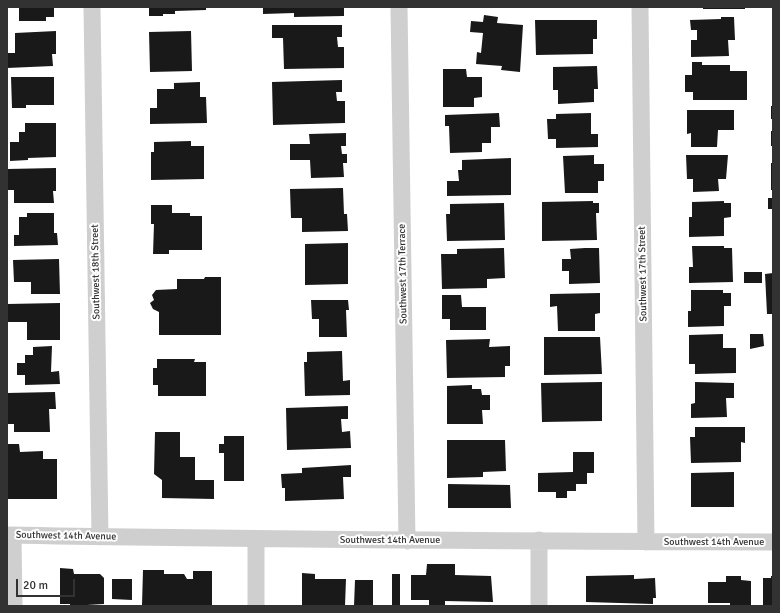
<!DOCTYPE html>
<style>
body{margin:0}
#map{position:relative;width:780px;height:613px;overflow:hidden;background:#fff;font-family:Signika,sans-serif}
canvas{display:block}
.frame{position:absolute;inset:0;border:8px solid #323232;pointer-events:none}
.scale{position:absolute;left:16px;top:579px;width:59px;height:18px;box-sizing:border-box;border:2px solid #323232;border-top:0;padding-left:5px;font-size:12px;line-height:14px;white-space:nowrap;color:#323232;-webkit-text-stroke:3px #fff;paint-order:stroke}
</style>
<div id="map">
<canvas width="780" height="613"></canvas>
<div class="frame"></div>
<div class="scale">20 m</div>
</div>
<script>
const ctx = document.querySelector('canvas').getContext('2d');
ctx.lineJoin = 'round';
function fillPath(path, color) { ctx.fillStyle = color; ctx.fill(path, 'evenodd'); }
function strokePath(path, color, width, dash) { ctx.strokeStyle = color; ctx.lineWidth = width; ctx.lineCap = dash ? 'butt' : 'round'; ctx.setLineDash(dash || []); ctx.stroke(path); }
function write(font, color, halo, rows, align = 'center') {
  ctx.font = font + ' Signika,sans-serif'; ctx.lineWidth = 4; ctx.setLineDash([]); ctx.textBaseline = 'middle'; ctx.strokeStyle = halo; ctx.fillStyle = color; for (const [text, x, y, turn = 0] of rows) {
    ctx.save(); ctx.translate(x, y); ctx.rotate((+turn || 0) * Math.PI / 180); ctx.textAlign = isNaN(turn) ? turn : align; if (halo) ctx.strokeText(text, 0, 0); ctx.fillText(text, 0, 0); ctx.restore();
  }
}
fillPath(new Path2D(`
 M19,7h35v10h-8v4h-27z
 M149,7h57v3l-31,1v3h-12v2h-14z
 M263,7h81v9l-50,1v-4l-31,1z
 M703,7h42v2h-42z
 M484,15l14,2 -1,6 26,2 -3,47 -19,-2 1,-4 -26,-2 1,-12 4,1 2,-20 -13,-1 1,-11 12,1z
 M721,17h13l1,23h-7l1,16 -38,1v-17h6v-10h-6l-1,-10 31,-1z
 M535,20h62v19h-4v15l-57,1z
 M272,25h70v12h-5l1,10h6v21l-60,1 -1,-31h-11z
 M56,31v23h-4l1,12 -46,2v-15h8v-20z
 M191,31l1,40 -42,1 -1,-40z
 M692,62h10v3h28v6h17v29h-54v-8h-8v-17h7z
 M597,66l1,23h-4v13l-36,2v-14h-5v-23z
 M443,69h23l1,8h15v20l-8,1v9h-31z
 M11,77h43v28h-28v3h-14z
 M342,80v12h-6l1,9h8v22l-72,2 -1,-43z
 M200,82v15h6l1,26 -57,1v-16h7v-19h17v-6z
 M771,106h2v13h-2z
 M687,110h47v20h-16l-1,17h-26v-14l-4,1z
 M499,113l1,14h-9v16h-9v9l-32,1 -1,-27h-4v-11z
 M591,113v21h7v13l-42,1v-9h-8l-1,-20h9v-5z
 M25,123h31v34l-28,1v2l-18,1v-19h9v-10h6z
 M771,131h2v15h-2z
 M346,133v13h-5l1,8h5v9h-4l1,14 -33,1 -1,-18h-20v-16h20l-1,-10z
 M191,141v5h13v33l-53,1v-28h3v-10z
 M594,155v9h10v17h-6v12h-33l-2,-37z
 M686,155h42l-2,24h-8l1,12 -26,1v-13h-6z
 M511,158v37l-64,1v-15h12l-1,-11h4v-10z
 M771,163h2v27h-2z
 M56,168v23h-3l1,12h-40v-13h-7v-21z
 M343,188l1,26h3l1,17 -46,1v-14h-11l-1,-29z
 M768,198h5v11h-5z
 M593,201v2h6v10h-3l1,27 -55,1v-39z
 M724,201v2h7v14l-7,1v18l-35,1v-20h3v-15z
 M504,203l1,37 -58,1 -1,-27h4v-10z
 M151,205h21v8h18v3h12v34h-33v4h-16l1,-30h-3z
 M27,213h27v20h3l1,12 -44,1v-11h5v-18h8z
 M348,243v41l-43,1v-41z
 M692,246h32v2h8l1,34 -44,1v-16h4z
 M504,248l1,30 -18,1v9l-45,1 -1,-35h16v-5z
 M585,248h14l1,35 -31,1v-13h-7v-12h9l-1,-10z
 M59,259l1,35h-29v-12h-17l-1,-22z
 M744,272h18v11h-18z
 M773,273v41h-6l-2,-40z
 M205,277h16v58h-62v-23l-6,-3 -3,-6 4,-3 -2,-5 4,-5 21,-1v-10h27z
 M691,290h32v3h8v13h-7v20l-36,1v-16h3z
 M600,293v20l-5,1v17h-37l-1,-25 -7,1v-13z
 M442,295h19l1,12h24v23h-36v-11h-8z
 M311,300h37l1,10h-3l1,27h-28v-18h-7z
 M60,303v37h-33v-18h-20v-18z
 M723,334v14h13v25l-41,1v-10h-6v-29z
 M750,334h13l1,12 -14,3z
 M544,337h56l2,37 -58,1z
 M490,339l-1,8 21,-1v20h-5v11l-58,1 -1,-38z
 M52,346l-1,26 8,-1 1,13 -35,1v-10h-8v-12h8v-8h8v-8z
 M342,351l1,30 7,-1v15l-45,1 -1,-34h3v-10z
 M157,359h38l-1,3h12v34h-48v-11h-5v-17h4z
 M602,382v39l-60,1 -1,-39z
 M695,382l39,1v15h-8l1,19 -36,1v-14l4,-1z
 M472,385v4h9l1,6h8v15h-8l1,14h-36v-38z
 M55,392l1,17h-7l1,23h-36v-8h-7v-31z
 M348,406v13h-7l1,13 8,-1 1,17 -64,2 -1,-42z
 M695,427h50v16l-4,-1v20l-50,1 -1,-26h5z
 M155,432h25v25h15v23h19v19l-52,-1v-18l-8,-6z
 M224,436h20v45h-20v-28h-5v-9h5z
 M447,440h58l1,31 -23,1v5l-36,1z
 M7,444h12l1,8 23,-1v8h14v40h-50z
 M573,452h21v21h-7v11h-11v7h-9v7h-11v-6h-18v-19l35,-1z
 M351,465v12h-8l1,22 -59,2v-13h-3l-1,-14 21,-1v-5z
 M734,472v35h-43v-34z
 M448,484l62,1 1,23h-63z
 M427,564h28v11l36,1 2,26 -48,-1v5h-16v-6h-18v-25h15z
 M60,568l13,1 1,5h26l4,4v26l-34,2v-2h-10z
 M143,570h21v4h20l3,5h6v-8h19v34h-70z
 M302,573l13,1v5h31l-1,27h-43z
 M392,574h8v31h-8z
 M634,575v4l21,-1 1,20h-3v6l-67,-2v-26z
 M726,576h15v4l10,1v25h-21v-3h-22v-21h18z
 M771,576h2v30h-10v-28h8z
 M112,579h20v21l-20,-1z
 M355,580h18v26h-19z`), '#191919');
strokePath(new Path2D(`
 M92,7l8,530
 M399,7l8,534
 M640,7l6,535
 M7,535c255,5 511,6 766,7
 M13,536l1,70
 M256,539v67
 M539,540v66`), '#cfcfcf', 17);
write('10px', '#323232', '#fff', [
 ["Southwest 18th Street",96,272,-91],
 ["Southwest 17th Terrace",403,274,-91],
 ["Southwest 17th Street",643,274,-91],
 ["Southwest 14th Avenue",66,536,1],
 ["Southwest 14th Avenue",390,540],
 ["Southwest 14th Avenue",714,542]
]);
</script>
